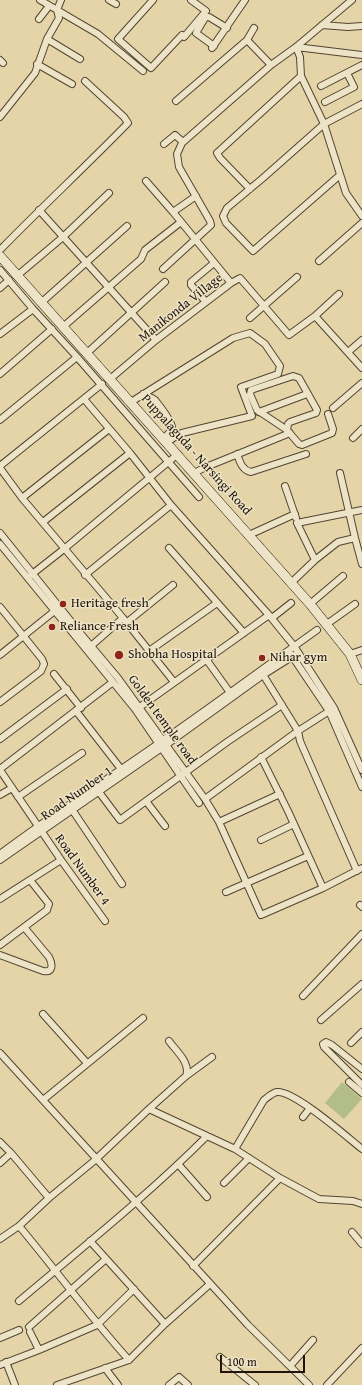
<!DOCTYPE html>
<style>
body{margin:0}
#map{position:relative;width:362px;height:1385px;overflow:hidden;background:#e4d4a7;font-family:"Gentium Book Plus",serif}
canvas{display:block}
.scale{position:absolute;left:220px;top:1355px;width:85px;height:18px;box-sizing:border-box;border:2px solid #21150b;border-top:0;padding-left:5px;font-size:12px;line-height:14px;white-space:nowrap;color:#21150b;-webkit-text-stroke:3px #ede3c6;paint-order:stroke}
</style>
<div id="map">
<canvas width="362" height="1385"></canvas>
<div class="scale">100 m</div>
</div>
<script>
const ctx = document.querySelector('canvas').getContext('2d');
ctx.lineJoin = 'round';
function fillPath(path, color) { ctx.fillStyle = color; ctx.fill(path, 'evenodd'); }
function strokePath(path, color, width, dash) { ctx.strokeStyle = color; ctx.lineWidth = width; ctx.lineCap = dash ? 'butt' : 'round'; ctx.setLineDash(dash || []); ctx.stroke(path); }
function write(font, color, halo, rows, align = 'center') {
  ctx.font = font + ' "Gentium Book Plus",serif'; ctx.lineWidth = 3; ctx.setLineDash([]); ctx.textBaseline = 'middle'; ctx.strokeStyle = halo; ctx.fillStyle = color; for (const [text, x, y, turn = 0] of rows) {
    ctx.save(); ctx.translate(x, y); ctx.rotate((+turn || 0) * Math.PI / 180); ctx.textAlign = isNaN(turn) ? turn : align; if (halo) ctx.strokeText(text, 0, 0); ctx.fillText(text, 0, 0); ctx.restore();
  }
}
fillPath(new Path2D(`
 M342,1082l20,17 -18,20 -19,-16z`), '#b3bd88');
const street = new Path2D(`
 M40,0l58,34 45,37
 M109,0l7,4
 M153,0l-35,39 33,29 31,-33 2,2 22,-26 -15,-11
 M39,19l10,-13
 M322,25l26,2 14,-1
 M47,39l33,20
 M247,40l24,25
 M214,46l-18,-13 9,-15 2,-1h2l18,11
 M212,48l33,-48
 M362,55l-66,-8 4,10 1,19 23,48 22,69 16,23
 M0,60l3,3
 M37,64l35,20
 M321,86l41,-21
 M176,101l71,-61 7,-12
 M325,102l29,-15 -7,-14
 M0,117l35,-44 12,-34 12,-21 -2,-8 4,-10
 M164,144l11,-9 8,7
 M340,175l-87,76 -27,-28 -3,-7 4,-8 36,-30 61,-54 38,-20
 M146,181l27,31 58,71
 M250,189l-30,-31 -3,-5 84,-77
 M39,210l117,130
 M173,212l23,-16
 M0,250c42,-43 86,-84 128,-127l-4,-6 -39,-36
 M319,261l43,-38
 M163,269l48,-44 -1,-4 -31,-54 -2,-13 5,-11 89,-78 25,-18 56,-47
 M0,270l33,39 44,48
 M18,275l45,-38 46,-44
 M0,288l9,-8
 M42,302l85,-76
 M206,302l-15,-17v-3l23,-19
 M315,316l47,52
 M250,318l47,-41
 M64,326l77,-67 4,-9 36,-28
 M0,334l33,-25
 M348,352l14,-12
 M87,353l78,-71
 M0,374l52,-45
 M110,379l46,-39 75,-57 9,-5 49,57 26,-19 24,-22
 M143,394c4,2 8,3 12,6 4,5 18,22 17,28 -1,4 -6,8 -8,10
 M84,399l46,54 41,52 98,110 25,31 40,62 28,62
 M131,402l102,-64 17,-5 15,11 15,22 -2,8 -37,13 11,29 -70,17
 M333,408l29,-25
 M259,412l48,-18
 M0,420l77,-63 122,140
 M287,430l1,-6 2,-2 26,-9 1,-3 -18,-32 -6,-2 -42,14 -1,4 7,16 30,20 12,14 3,1 30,-12 1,-4 -5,-15
 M353,438l9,-9
 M167,442l8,-5
 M237,454c3,8 5,16 14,18l55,-18
 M0,466l102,-82
 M0,468l22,30 101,120 51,64
 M194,473l12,-6 84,-34
 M340,473l15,65 7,26
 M285,486l11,32
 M22,498l87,-69
 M43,522l87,-69
 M0,533l81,101 37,44 87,121 14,23 42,93 62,-27 39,-20
 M249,535l46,-21
 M355,538l-17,4 -23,18 -18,-37 65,-13
 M0,544l135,165 64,94
 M169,548l75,85
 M31,575l33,-26 114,-95
 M85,575l86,-70
 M291,583l24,-23
 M310,604l33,-28
 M0,607l42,52 2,5 -3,7 -41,31
 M272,618l19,-15
 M126,623l47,-38
 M327,624l28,-20
 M91,646l32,-28
 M149,651l68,-48
 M290,653l39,58 33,76
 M350,654l12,-4
 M0,655l57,-46
 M206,659l25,35
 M262,673l36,58 2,10 57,130
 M54,674l27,34
 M137,709l132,-94
 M76,711l45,58
 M0,739l67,-50
 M261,757l27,54 35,77
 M0,769l113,-87
 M0,770l61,90 44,61
 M96,788l24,32 107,-78 55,-37
 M0,795l12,-7
 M18,797l64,-44
 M205,799l93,-68 36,-23
 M146,801l19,25
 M71,808l51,76
 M219,822l61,-28
 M261,840l33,-16
 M0,854c53,-40 108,-75 162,-113 52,-36 103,-74 155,-111
 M0,860l166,-115 97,-70 35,-22
 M226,892l82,-36
 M0,899l61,-39
 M360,905l2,2
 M0,945l47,-35 2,-6 -19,-24
 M0,955l43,16c10,2 10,-6 6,-14l-25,-30
 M303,996l59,-62
 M43,1014l44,49
 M321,1020l41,-36
 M351,1043l11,-11
 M0,1053l248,272 61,60
 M362,1069l-30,-24 -6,-3 -3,2 1,3 38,38
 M186,1076l26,-19
 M349,1082l13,11
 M43,1100l100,-82
 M149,1109l86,40 45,29 39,21 34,2 9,3
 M303,1117l7,-9
 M0,1142l11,11 -11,10
 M235,1149l29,-49c4,-3 8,-7 13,-8 17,-2 70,45 85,57
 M11,1153l38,45
 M178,1164l29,33
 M224,1183l25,-25
 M19,1226c37,44 71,91 110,134
 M352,1232l10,12
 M0,1239l19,-13 30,-28 45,-37 55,-52 37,-33c5,-13 -10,-25 -17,-35
 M193,1266l87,-88
 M19,1301c64,-54 129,-106 188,-165
 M165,1324l45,-40
 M29,1327l77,-68
 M30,1332l9,18
 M0,1338l19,-8
 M220,1357l35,28
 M6,1362l9,23
 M0,1365l39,-15 58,-25 37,-36
 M290,1366l23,-26
 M105,1368l13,17
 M57,1385l72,-25 36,-36 -75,-83
 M169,1385l10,-8 9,8
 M327,1385l35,-37`);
const secondary = new Path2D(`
 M0,256l310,348 40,50 12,26`);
strokePath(street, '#524532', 8);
strokePath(secondary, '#21150b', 10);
strokePath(street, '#ede3c6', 6);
strokePath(secondary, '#ede3c6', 9);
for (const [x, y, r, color] of [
 [63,604,4,"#8f2418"],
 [52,627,4,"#8f2418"],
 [119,655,5,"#8f2418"],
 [262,658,4,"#8f2418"]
]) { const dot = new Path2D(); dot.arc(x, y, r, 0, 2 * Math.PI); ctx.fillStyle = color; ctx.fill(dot); strokePath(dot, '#ede3c6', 1.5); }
write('13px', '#21150b', '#ede3c6', [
 ["Manikonda Village",181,308,-38],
 ["Puppalaguda - Narsingi Road",196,455,48],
 ["Golden temple road",162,720,54],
 ["Road Number 1",77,794,-35],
 ["Road Number 4",82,870,54]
]);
write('13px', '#21150b', '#ede3c6', [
 ["Heritage fresh",71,604],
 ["Reliance Fresh",60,627],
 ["Shobha Hospital",128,655],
 ["Nihar gym",270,658]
], 'left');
</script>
